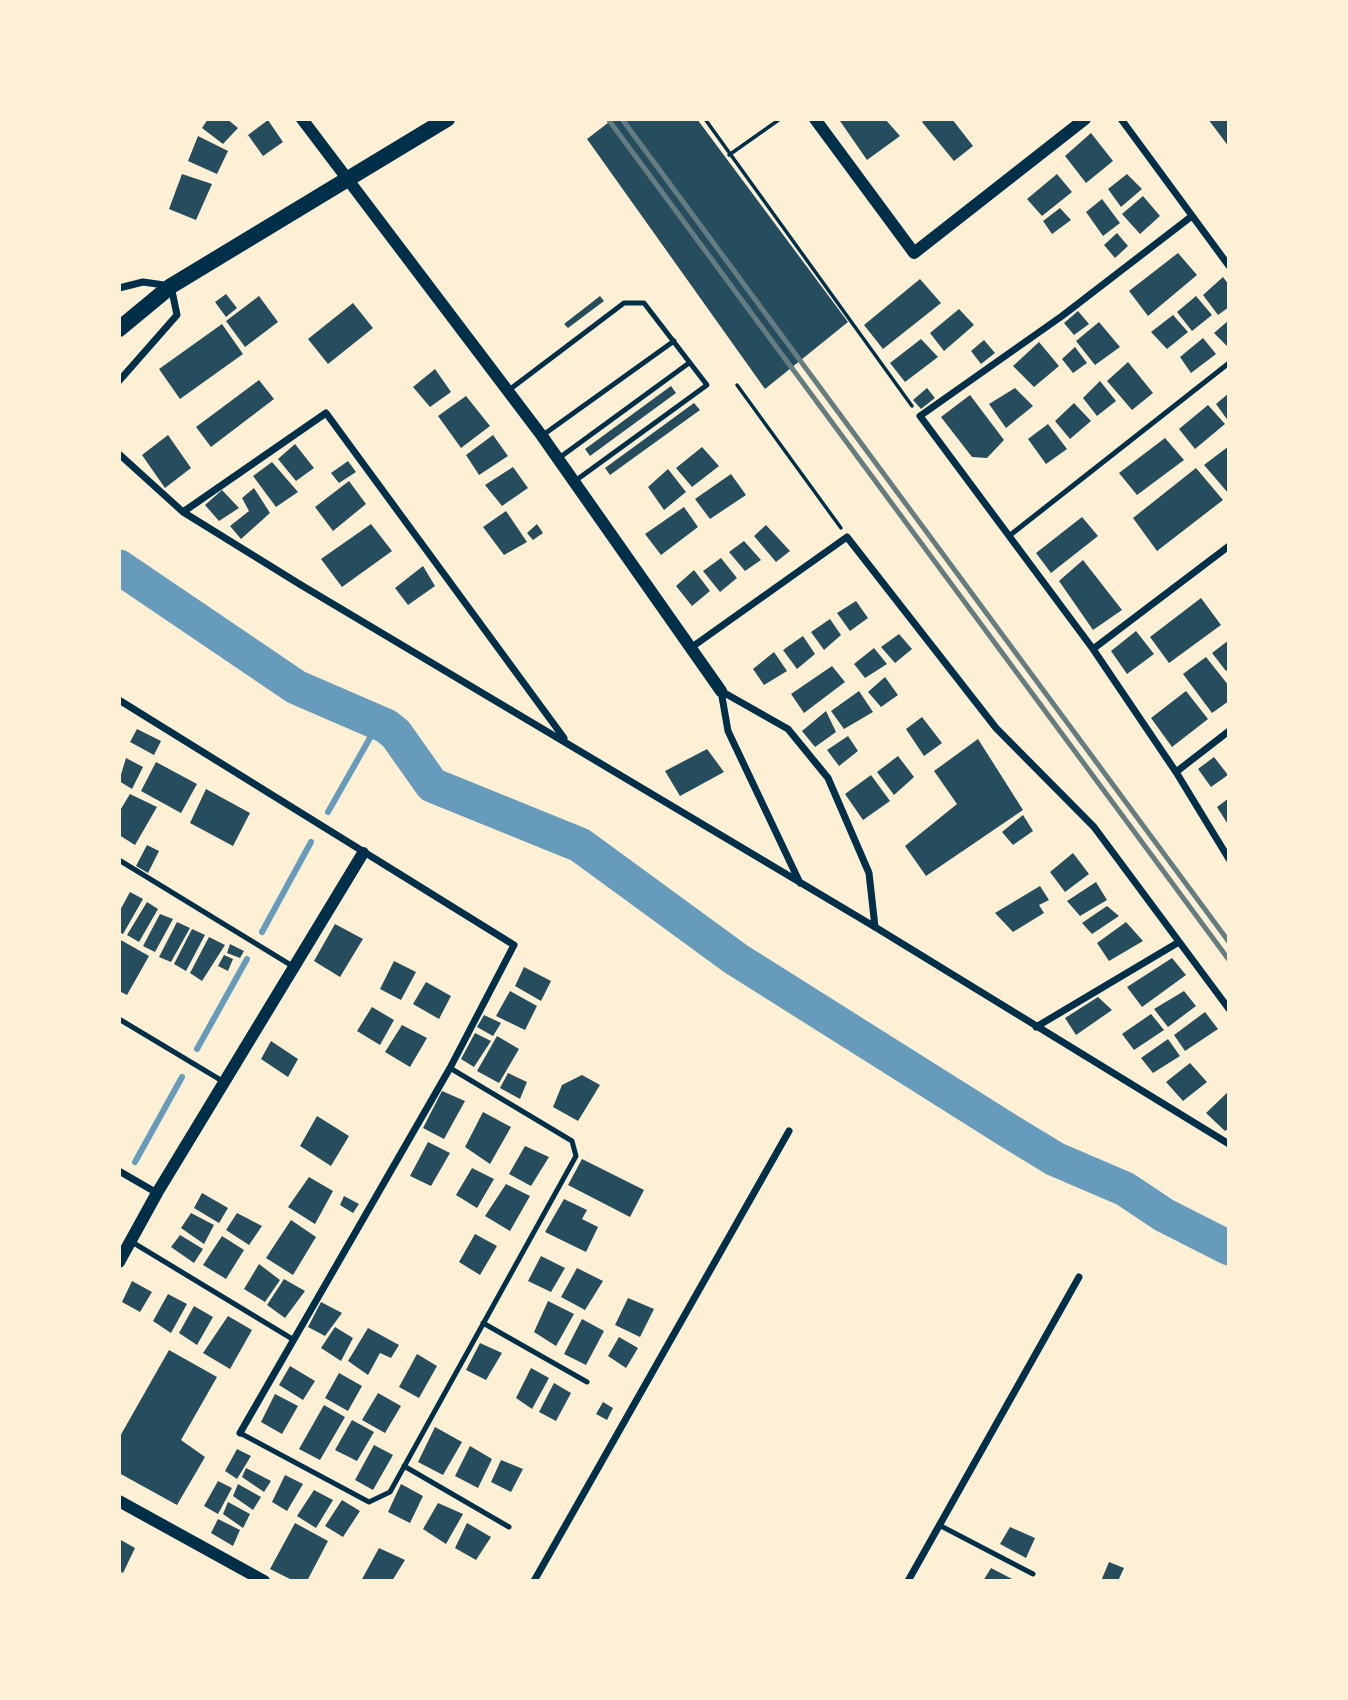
<!DOCTYPE html>
<style>
body{margin:0}
#map{position:relative;width:1348px;height:1700px;overflow:hidden;background:#fdf0d5;font-family:"Exo 2",sans-serif}
canvas{display:block}
.frame{position:absolute;inset:0;border:121px solid #fdf0d5;pointer-events:none}
</style>
<div id="map">
<canvas width="1348" height="1700"></canvas>
<div class="frame"></div>
</div>
<script>
const ctx = document.querySelector('canvas').getContext('2d');
ctx.lineJoin = 'round';
function strokePath(path, color, width, dash) { ctx.strokeStyle = color; ctx.lineWidth = width; ctx.lineCap = dash ? 'butt' : 'round'; ctx.setLineDash(dash || []); ctx.stroke(path); }
function fillPath(path, color) { ctx.fillStyle = color; ctx.fill(path, 'evenodd'); }
strokePath(new Path2D(`
 M328,812l51,-90
 M262,932l49,-90
 M197,1049l50,-90
 M135,1162l47,-85`), '#669bbc', 6);
strokePath(new Path2D(`
 M119,567l177,120 90,39 10,8 36,51 148,60 156,114 273,172 46,28 70,30 39,26 65,33`), '#669bbc', 35);
fillPath(new Path2D(`
 M208,119h19l11,9 -15,16 -21,-16z
 M613,119h84l151,203 -83,67 -178,-250z
 M843,119h42l15,17 -33,24 -27,-39z
 M926,119h26l21,27 -19,15 -32,-39z
 M1208,119h21v28z
 M268,120l15,22 -20,14 -15,-21z
 M1091,133l22,28 -27,22 -21,-27z
 M198,136l30,15 -11,23 -29,-13z
 M182,174l30,10 -16,36 -27,-11z
 M1057,174l15,18 -30,24 -15,-17z
 M1127,174l15,15 -21,18 -13,-18z
 M1143,196l17,20 -20,18 -18,-20z
 M1102,199l18,24 -17,13 -17,-24z
 M1060,208l11,12 -19,14 -9,-13z
 M1117,233l11,13 -13,12 -11,-13z
 M1178,253l19,22 -49,41 -19,-25z
 M1223,277l6,8v22l-11,8 -15,-20z
 M920,279l21,24 -58,46 -19,-24z
 M226,294l11,14 -11,9 -11,-15z
 M259,296l19,26 -33,25 -19,-26z
 M600,296l4,5 -36,27 -4,-4z
 M1196,296l16,19 -20,16 -15,-19z
 M353,303l20,25 -45,36 -20,-25z
 M959,309l15,16 -30,26 -14,-18z
 M1078,311l11,13 -15,11 -10,-12z
 M1173,315l15,17 -21,17 -16,-17z
 M1229,320v24l-2,2 -13,-13z
 M1099,322l21,25 -25,18 -19,-24z
 M222,324l21,30 -63,45 -21,-30z
 M1203,338l13,16 -25,19 -11,-16z
 M921,339l17,18 -33,25 -15,-19z
 M984,340l11,13 -14,11 -10,-13z
 M1039,342l20,24 -25,21 -21,-21z
 M1075,347l12,16 -14,10 -11,-14z
 M1128,362l25,31 -21,17 -25,-29z
 M435,369l16,23 -21,15 -17,-20z
 M259,380l15,19 -63,48 -15,-20z
 M1100,381l16,20 -19,15 -14,-18z
 M671,386l5,7 -86,63 -5,-7z
 M927,388l8,10 -14,11 -8,-9z
 M1015,388l18,18 -27,22 -17,-24z
 M1229,393v29l-13,-18z
 M970,395l34,45 -17,18 -15,-1 -31,-40z
 M466,396l24,30 -29,22 -23,-32z
 M694,403l6,7 -90,65 -5,-7z
 M1074,403l17,18 -21,18 -15,-18z
 M1208,405l17,19 -30,25 -16,-20z
 M1048,424l19,25 -21,15 -18,-25z
 M168,435l23,33 -26,20 -23,-33z
 M493,435l15,21 -29,19 -13,-20z
 M1165,438l19,22 -47,35 -18,-22z
 M295,444l19,24 -18,13 -18,-22z
 M1229,446v48l-25,-29z
 M702,447l17,19 -27,21 -16,-19z
 M348,461l8,11 -17,11 -8,-10z
 M272,462l26,30 -22,15 -23,-31z
 M513,467l15,21 -26,18 -17,-21z
 M1196,468l27,32 -66,51 -24,-33z
 M668,469l18,23 -22,18 -16,-23z
 M731,474l15,21 -36,24 -15,-20z
 M349,481l17,23 -33,27 -18,-24z
 M254,488l16,25 -29,26 -11,-13 19,-15 -7,-13z
 M222,490l17,18 -20,13 -14,-16z
 M684,507l14,20 -37,28 -16,-21z
 M506,511l21,31 -23,13 -21,-28z
 M1082,517l16,19 -47,37 -15,-20z
 M371,524l21,27 -50,36 -21,-28z
 M537,524l6,9 -10,7 -6,-7z
 M766,525l24,26 -14,11 -22,-26z
 M744,541l17,19 -16,11 -16,-19z
 M721,558l16,20 -17,14 -17,-21z
 M1083,560l39,50 -29,20 -34,-49z
 M423,566l12,20 -27,19 -13,-17z
 M694,570l16,21 -18,15 -16,-20z
 M1201,598l20,27 -52,38 -19,-26z
 M856,601l12,17 -18,13 -13,-18z
 M830,619l11,16 -17,15 -13,-18z
 M1136,631l18,23 -27,20 -16,-23z
 M899,634l13,15 -17,14 -14,-16z
 M803,636l12,18 -18,15 -14,-19z
 M1229,640v29l-3,2 -14,-18z
 M874,648l13,16 -22,14 -11,-14z
 M774,652l13,19 -23,14 -11,-16z
 M1206,657l23,29v15l-17,12 -29,-39z
 M832,666l13,16 -41,31 -13,-19z
 M885,677l13,18 -17,12 -13,-15z
 M859,691l14,21 -29,17 -13,-18z
 M1186,691l22,28 -36,28 -21,-29z
 M826,711l10,21 -21,15 -13,-16z
 M922,717l20,26 -18,13 -18,-27z
 M137,729l24,12 -7,14 -24,-13z
 M848,736l10,15 -19,15 -12,-16z
 M978,739l45,71 -97,66 -21,-30 52,-42 -23,-33z
 M707,749l17,23 -44,24 -15,-25z
 M898,756l16,21 -20,18 -17,-23z
 M1214,757l14,18 -17,12 -13,-18z
 M126,758l17,9 -11,22 -13,-8z
 M156,762l41,22 -16,29 -40,-22z
 M871,775l19,26 -27,19 -18,-26z
 M206,789l44,24 -17,33 -43,-23z
 M130,794l27,13 -22,38 -16,-10v-23z
 M1229,798v28l-12,-19z
 M1023,815l10,16 -20,14 -11,-13z
 M147,845l12,6 -11,22 -12,-7z
 M1073,853l16,21 -24,18 -15,-20z
 M1096,882l11,18 -27,16 -13,-15z
 M1040,886l9,14 -10,5 5,8 -31,19 -18,-19z
 M130,892l13,7 -20,35 -4,-2v-20z
 M147,902l11,7 -19,33 -12,-7z
 M1107,906l12,10 -27,18 -10,-11z
 M160,914l13,5 -18,33 -12,-6z
 M177,922l13,6 -19,34 -12,-5z
 M1126,922l17,19 -34,20 -12,-18z
 M335,924l28,15 -23,38 -26,-16z
 M192,929l13,6 -19,36 -12,-7z
 M209,937l16,8 -23,36 -12,-8z
 M119,939l30,17 -22,39 -8,-4z
 M230,944l14,7 -4,7 -13,-5z
 M224,955l9,4 -5,12 -10,-5z
 M1172,958l14,17 -44,32 -15,-20z
 M394,961l22,11 -15,28 -21,-11z
 M524,967l27,14 -10,20 -26,-15z
 M426,982l25,14 -12,23 -26,-15z
 M510,991l27,15 -12,24 -29,-14z
 M1184,991l12,15 -28,21 -14,-18z
 M1098,997l14,13 -36,25 -11,-17z
 M372,1007l22,13 -14,25 -23,-14z
 M1205,1012l13,17 -33,22 -11,-16z
 M1151,1014l13,16 -30,20 -12,-16z
 M484,1015l17,8 -8,13 -16,-9z
 M402,1025l25,13 -17,29 -25,-15z
 M475,1033l16,8 -17,26 -13,-8z
 M497,1036l22,13 -20,34 -22,-12z
 M1168,1039l12,17 -27,17 -12,-15z
 M271,1041l27,18 -10,18 -27,-18z
 M1190,1063l17,19 -24,19 -17,-19z
 M508,1073l19,9 -7,17 -20,-11z
 M582,1075l18,10 -22,36 -25,-14 9,-22z
 M442,1091l23,10 -21,38 -21,-11z
 M1229,1091v37l-4,3 -19,-18z
 M483,1112l28,15 -21,37 -25,-17z
 M317,1116l32,20 -18,30 -31,-20z
 M428,1142l22,11 -19,33 -21,-10z
 M525,1146l24,11 -18,29 -22,-12z
 M582,1159l62,31 -14,27 -62,-32z
 M472,1168l22,11 -17,29 -21,-13z
 M309,1177l24,14 -18,33 -27,-17z
 M506,1184l24,12 -20,35 -25,-15z
 M202,1193l26,15 -9,15 -25,-15z
 M344,1196l15,8 -6,9 -13,-8z
 M564,1199l23,11 -5,9 16,8 -12,25 -41,-20z
 M191,1213l23,12 -10,19 -23,-16z
 M237,1213l25,13 -13,19 -23,-15z
 M291,1220l25,17 -23,38 -27,-17z
 M475,1234l22,12 -17,29 -21,-13z
 M180,1235l23,14 -9,14 -23,-16z
 M222,1236l22,14 -18,29 -23,-14z
 M541,1256l24,12 -14,24 -23,-11z
 M259,1264l21,16 -15,22 -21,-13z
 M577,1268l26,13 -18,29 -24,-13z
 M284,1279l21,12 -20,27 -18,-13z
 M132,1281l20,11 -12,20 -18,-10z
 M168,1294l19,10 -16,29 -18,-12z
 M628,1298l26,11 -14,28 -25,-12z
 M548,1301l26,13 -18,32 -22,-14z
 M321,1302l21,11 -17,23 -17,-9z
 M194,1306l19,11 -16,28 -18,-12z
 M228,1316l24,14 -22,39 -27,-16z
 M582,1319l22,12 -18,34 -22,-11z
 M335,1327l18,11 -12,23 -20,-13z
 M368,1328l31,17 -8,13 -11,-5 -12,22 -20,-14z
 M619,1337l19,11 -12,20 -18,-12z
 M480,1343l22,10 -16,27 -20,-10z
 M169,1350l48,27 -36,63 24,17 -28,48 -58,-32v-35z
 M417,1354l20,12 -18,32 -20,-11z
 M290,1366l25,15 -12,19 -24,-15z
 M531,1368l18,10 -17,31 -16,-11z
 M339,1373l23,13 -14,25 -23,-13z
 M554,1383l17,10 -15,28 -17,-9z
 M378,1393l23,13 -16,27 -23,-13z
 M275,1394l23,12 -16,28 -21,-12z
 M603,1402l10,6 -6,12 -11,-6z
 M324,1405l21,12 -25,43 -21,-11z
 M352,1420l22,12 -17,29 -22,-11z
 M435,1427l27,15 -19,33 -25,-13z
 M374,1445l19,10 -20,35 -18,-10z
 M470,1446l22,13 -14,29 -23,-12z
 M237,1449l14,7 -14,23 -12,-8z
 M501,1460l22,9 -12,23 -20,-10z
 M246,1468l25,13 -7,11 -22,-15z
 M285,1475l18,9 -16,27 -15,-9z
 M218,1481l14,7 -14,26 -14,-8z
 M238,1484l23,13 -8,13 -20,-14z
 M401,1484l22,12 -13,27 -22,-11z
 M314,1490l19,10 -17,28 -19,-12z
 M342,1500l18,11 -17,26 -18,-11z
 M228,1502l22,12 -7,14 -20,-14z
 M438,1503l25,11 -17,30 -23,-15z
 M218,1519l22,11 -7,16 -22,-13z
 M295,1523l33,18 -21,40h-13l-24,-12z
 M467,1523l24,14 -15,23 -21,-12z
 M1010,1527l25,11 -9,20 -26,-14z
 M119,1539l16,9 -12,25 -4,-2z
 M379,1548l26,12 -13,21h-31z
 M1109,1562l15,6 -6,13h-17z
 M991,1568l25,13h-33z`), '#264d5e');
strokePath(new Path2D(`
 M705,119l207,287
 M729,155l51,-36
 M737,385l104,143`), '#003049', 3.5);
strokePath(new Path2D(`
 M509,390l115,-87h20l63,82 -132,96
 M543,435l131,-94
 M559,458l130,-95
 M1009,536l220,-173
 M119,860l175,107
 M119,1019l105,63
 M132,1242l162,98
 M483,1323l104,59
 M240,1433l129,69 21,-10 186,-336 -4,-15 -122,-73
 M404,1466l105,61
 M939,1525l94,49`), '#003049', 5);
strokePath(new Path2D(`
 M1121,119l108,147
 M1192,216l-130,100 -142,100 173,233 83,123 53,87
 M119,288l24,-6 28,4 6,29 -58,66
 M119,454l64,58 118,73 574,342 354,217
 M183,512l143,-99 238,325
 M692,647l155,-110 149,191 98,99 135,182
 M1093,649l136,-103
 M721,691l67,38 40,49 41,95 6,54
 M721,691l7,40 72,152
 M119,700l395,245 -64,123 -210,365
 M1176,772l53,-41
 M1036,1027l143,-85
 M119,1171l38,22
 M534,1581l255,-450
 M908,1581l171,-304`), '#003049', 7);
strokePath(new Path2D(`
 M302,119l240,317 179,255
 M815,119l99,134 171,-134
 M119,1262l38,-69 206,-340
 M119,1501l145,80`), '#003049', 12);
strokePath(new Path2D(`
 M119,329l52,-43 276,-167`), '#003049', 16);
strokePath(new Path2D(`
 M608,119l621,841
 M622,119l607,823`), '#657d81', 5);
</script>
